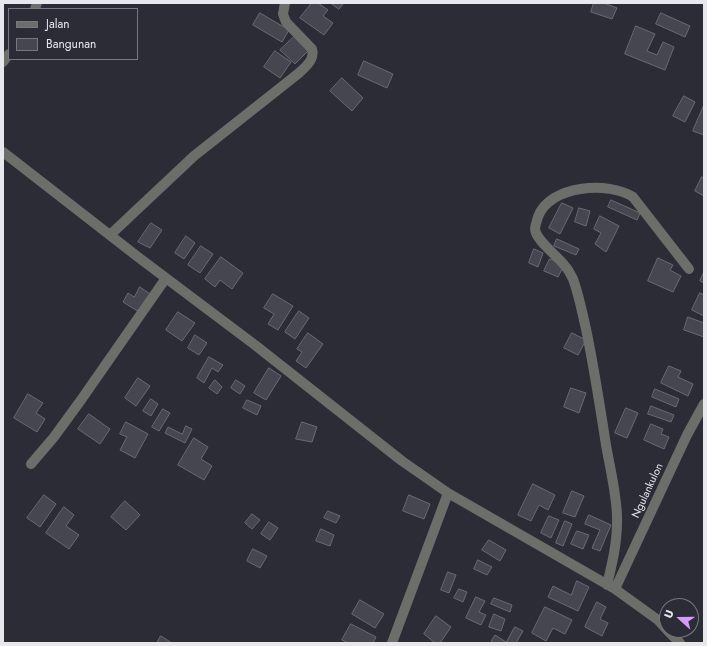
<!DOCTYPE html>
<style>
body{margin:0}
#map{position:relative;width:707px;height:646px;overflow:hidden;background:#2b2c36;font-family:Jost,sans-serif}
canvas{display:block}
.frame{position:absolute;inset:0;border:4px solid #e7e8ee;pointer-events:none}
.legend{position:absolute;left:8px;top:8px;width:130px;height:52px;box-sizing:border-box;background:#2b2c36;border:1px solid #767780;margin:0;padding:5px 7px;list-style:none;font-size:12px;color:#e7e8ee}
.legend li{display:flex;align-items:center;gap:8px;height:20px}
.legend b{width:20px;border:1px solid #767780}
.north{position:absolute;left:659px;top:598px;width:40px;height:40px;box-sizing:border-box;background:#2b2c36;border:1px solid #767780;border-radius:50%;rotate:291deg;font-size:11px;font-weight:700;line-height:16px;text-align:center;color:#e7e8ee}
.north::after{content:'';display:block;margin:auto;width:14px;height:18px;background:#d69bf9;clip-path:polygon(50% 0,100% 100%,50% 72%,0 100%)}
</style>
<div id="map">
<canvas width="707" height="646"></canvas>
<div class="frame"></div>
<ul class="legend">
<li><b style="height:5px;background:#6b6e69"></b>Jalan</li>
<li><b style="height:11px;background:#464651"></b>Bangunan</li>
</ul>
<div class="north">U</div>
</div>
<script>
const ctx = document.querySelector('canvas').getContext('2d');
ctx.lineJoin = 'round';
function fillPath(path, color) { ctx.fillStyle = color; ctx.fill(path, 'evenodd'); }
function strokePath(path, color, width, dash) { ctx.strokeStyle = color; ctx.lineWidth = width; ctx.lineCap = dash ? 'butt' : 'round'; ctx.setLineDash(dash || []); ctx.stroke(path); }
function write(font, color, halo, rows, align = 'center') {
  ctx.font = font + ' Jost,sans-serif'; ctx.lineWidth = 3; ctx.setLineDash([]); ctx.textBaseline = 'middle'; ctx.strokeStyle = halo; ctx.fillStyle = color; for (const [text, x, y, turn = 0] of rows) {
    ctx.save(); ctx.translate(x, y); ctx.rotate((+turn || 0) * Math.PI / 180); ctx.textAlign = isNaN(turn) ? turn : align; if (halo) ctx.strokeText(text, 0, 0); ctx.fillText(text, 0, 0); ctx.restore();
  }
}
const building = new Path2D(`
 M312,3h6l10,7 -5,6 10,7 -9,12 -24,-17z
 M331,3h13l-5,6z
 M594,3h10l13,5 -5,11 -21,-7z
 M260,13l29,17 -7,12 -29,-17z
 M661,13l29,13 -5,11 -29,-13z
 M636,26l19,8 -8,17 10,4 6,-13 11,5 -9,23 -40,-16z
 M294,37l14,14 -13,13 -15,-14z
 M275,51l16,11 -11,16 -16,-11z
 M364,61l29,13 -6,14 -29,-13z
 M342,78l21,20 -11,13 -22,-20z
 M684,96l11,6 -10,20 -12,-6z
 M704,105v30l-11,-4z
 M702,177l2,1v18l-9,-5z
 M611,200l29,13 -3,7 -29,-13z
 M562,203l11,5 -13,26 -11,-6z
 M579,208l11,3 -4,15 -11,-4z
 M600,216l19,10 -13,26 -11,-8 6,-11 -7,-4z
 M151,223l11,7 -12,18 -12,-6z
 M186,236l9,7 -11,16 -9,-6z
 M557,239l22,10 -3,6 -22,-9z
 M201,246l12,8 -13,19 -12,-8z
 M534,249l9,4 -5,14 -9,-4z
 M221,257l22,16 -11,16 -12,-9 -5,7 -10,-8z
 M658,258l15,7 -3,5 11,6 -8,16 -25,-11z
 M550,259l14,6 -6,12 -14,-6z
 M704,272v11l-4,-2z
 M140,287l10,7 -11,18 -16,-10 5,-9 6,4z
 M700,293l4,2v21l-12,-6z
 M273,294l20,12 -15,24 -10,-6 6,-10 -10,-6z
 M299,311l10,7 -14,21 -10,-7z
 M178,312l17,11 -13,18 -16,-11z
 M688,317l16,6v14l-20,-7z
 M308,333l15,11 -17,24 -10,-7 6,-9 -5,-3z
 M572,333l14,7 -8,15 -14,-7z
 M195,335l12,8 -8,12 -11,-7z
 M209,357l14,8 -5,7 -6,-4 -8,15 -7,-5z
 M669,366l12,5 -3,6 15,7 -5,12 -27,-13z
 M269,368l12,8 -15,24 -12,-7z
 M138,378l12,8 -14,20 -11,-8z
 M215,380l7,7 -5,7 -8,-6z
 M236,380l9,6 -5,8 -9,-6z
 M571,388l15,5 -7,20 -15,-6z
 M655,389l24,10 -3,8 -24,-10z
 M28,394l15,9 -7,10 9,6 -8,13 -23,-14z
 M151,399l7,5 -7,12 -8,-5z
 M247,400l14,6 -4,9 -14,-7z
 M651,406l23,9 -3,7 -23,-8z
 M626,408l12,5 -11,25 -12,-5z
 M163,409l7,4 -11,18 -7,-4z
 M89,414l21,15 -10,15 -22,-15z
 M126,422l22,12 -13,24 -15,-8 7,-13 -7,-3z
 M302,422l15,5 -5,15 -16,-3z
 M651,424l12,5 -2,5 8,3 -5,12 -20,-9z
 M186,426l6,3 -7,14 -20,-10 3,-6 14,7z
 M194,438l14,9 -7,12 11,7 -8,14 -26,-15z
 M533,484l22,11 -7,15 -9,-5 -8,16 -13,-6z
 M572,491l12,5 -9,21 -12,-4z
 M44,495l12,9 -16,23 -13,-9z
 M409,495l21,9 -6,15 -21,-8z
 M125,501l15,14 -14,15 -15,-13z
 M64,507l10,8 -8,11 13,9 -10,14 -23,-16z
 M328,511l12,5 -4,7 -12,-5z
 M252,514l8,6 -8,9 -7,-6z
 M589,515l22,10 -11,26 -8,-3 8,-18 -15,-6z
 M549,516l10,4 -8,18 -10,-5z
 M565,521l7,3 -9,22 -7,-3z
 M269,522l9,6 -8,12 -9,-6z
 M321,529l13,6 -4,11 -14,-5z
 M577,531l12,4 -6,14 -12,-5z
 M489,540l17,10 -6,11 -18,-11z
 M253,549l14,7 -7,12 -13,-7z
 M478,560l14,7 -5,8 -13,-6z
 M448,572l8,3 -7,18 -8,-3z
 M577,581l12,6 -11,24 -30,-14 5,-11 18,9z
 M459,589l8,3 -4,10 -9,-4z
 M476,597l9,4 -6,11 7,3 -5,10 -15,-7z
 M494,598l18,7 -2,7 -19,-8z
 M360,600l24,14 -9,14 -23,-14z
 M597,602l9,5 -6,12 8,4 -6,13 -17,-9z
 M545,607l27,13 -7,14 -12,-6 -7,13 -14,-8z
 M494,614l11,5 -4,12 -12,-4z
 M436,616l15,11 -11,16h-5l-11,-9z
 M351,624l25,13 -3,6h-25l-6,-3z
 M515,627l8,4 -7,12h-22l-3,-2 4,-6 11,7z
 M161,636l11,7h-15z`);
fillPath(building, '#464651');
strokePath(building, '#6a6a76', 1);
strokePath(new Path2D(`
 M35,9l2,-6
 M3,62l6,-8
 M3,152l135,105 117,88 147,116 46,32 167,96 43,31 9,10
 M110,235l84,-79 105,-83c7,-7 16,-13 13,-24l-26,-27 -3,-8 2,-11
 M31,464l23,-27 27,-37 85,-122
 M607,585c5,-21 10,-41 10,-63 1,-22 -7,-54 -11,-77 -6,-39 -12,-78 -20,-116 -4,-17 -7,-34 -13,-50 -2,-4 -5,-10 -8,-13 -7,-10 -29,-25 -30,-37 0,-4 2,-8 3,-12 11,-32 71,-36 95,-20l56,72
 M615,589l72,-154 17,-31
 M667,630l13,13
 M392,643l56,-150`), '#6b6e69', 10);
write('11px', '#e7e8ee', '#2b2c36', [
 ["Ngulankulon",648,491,-65]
]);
</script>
